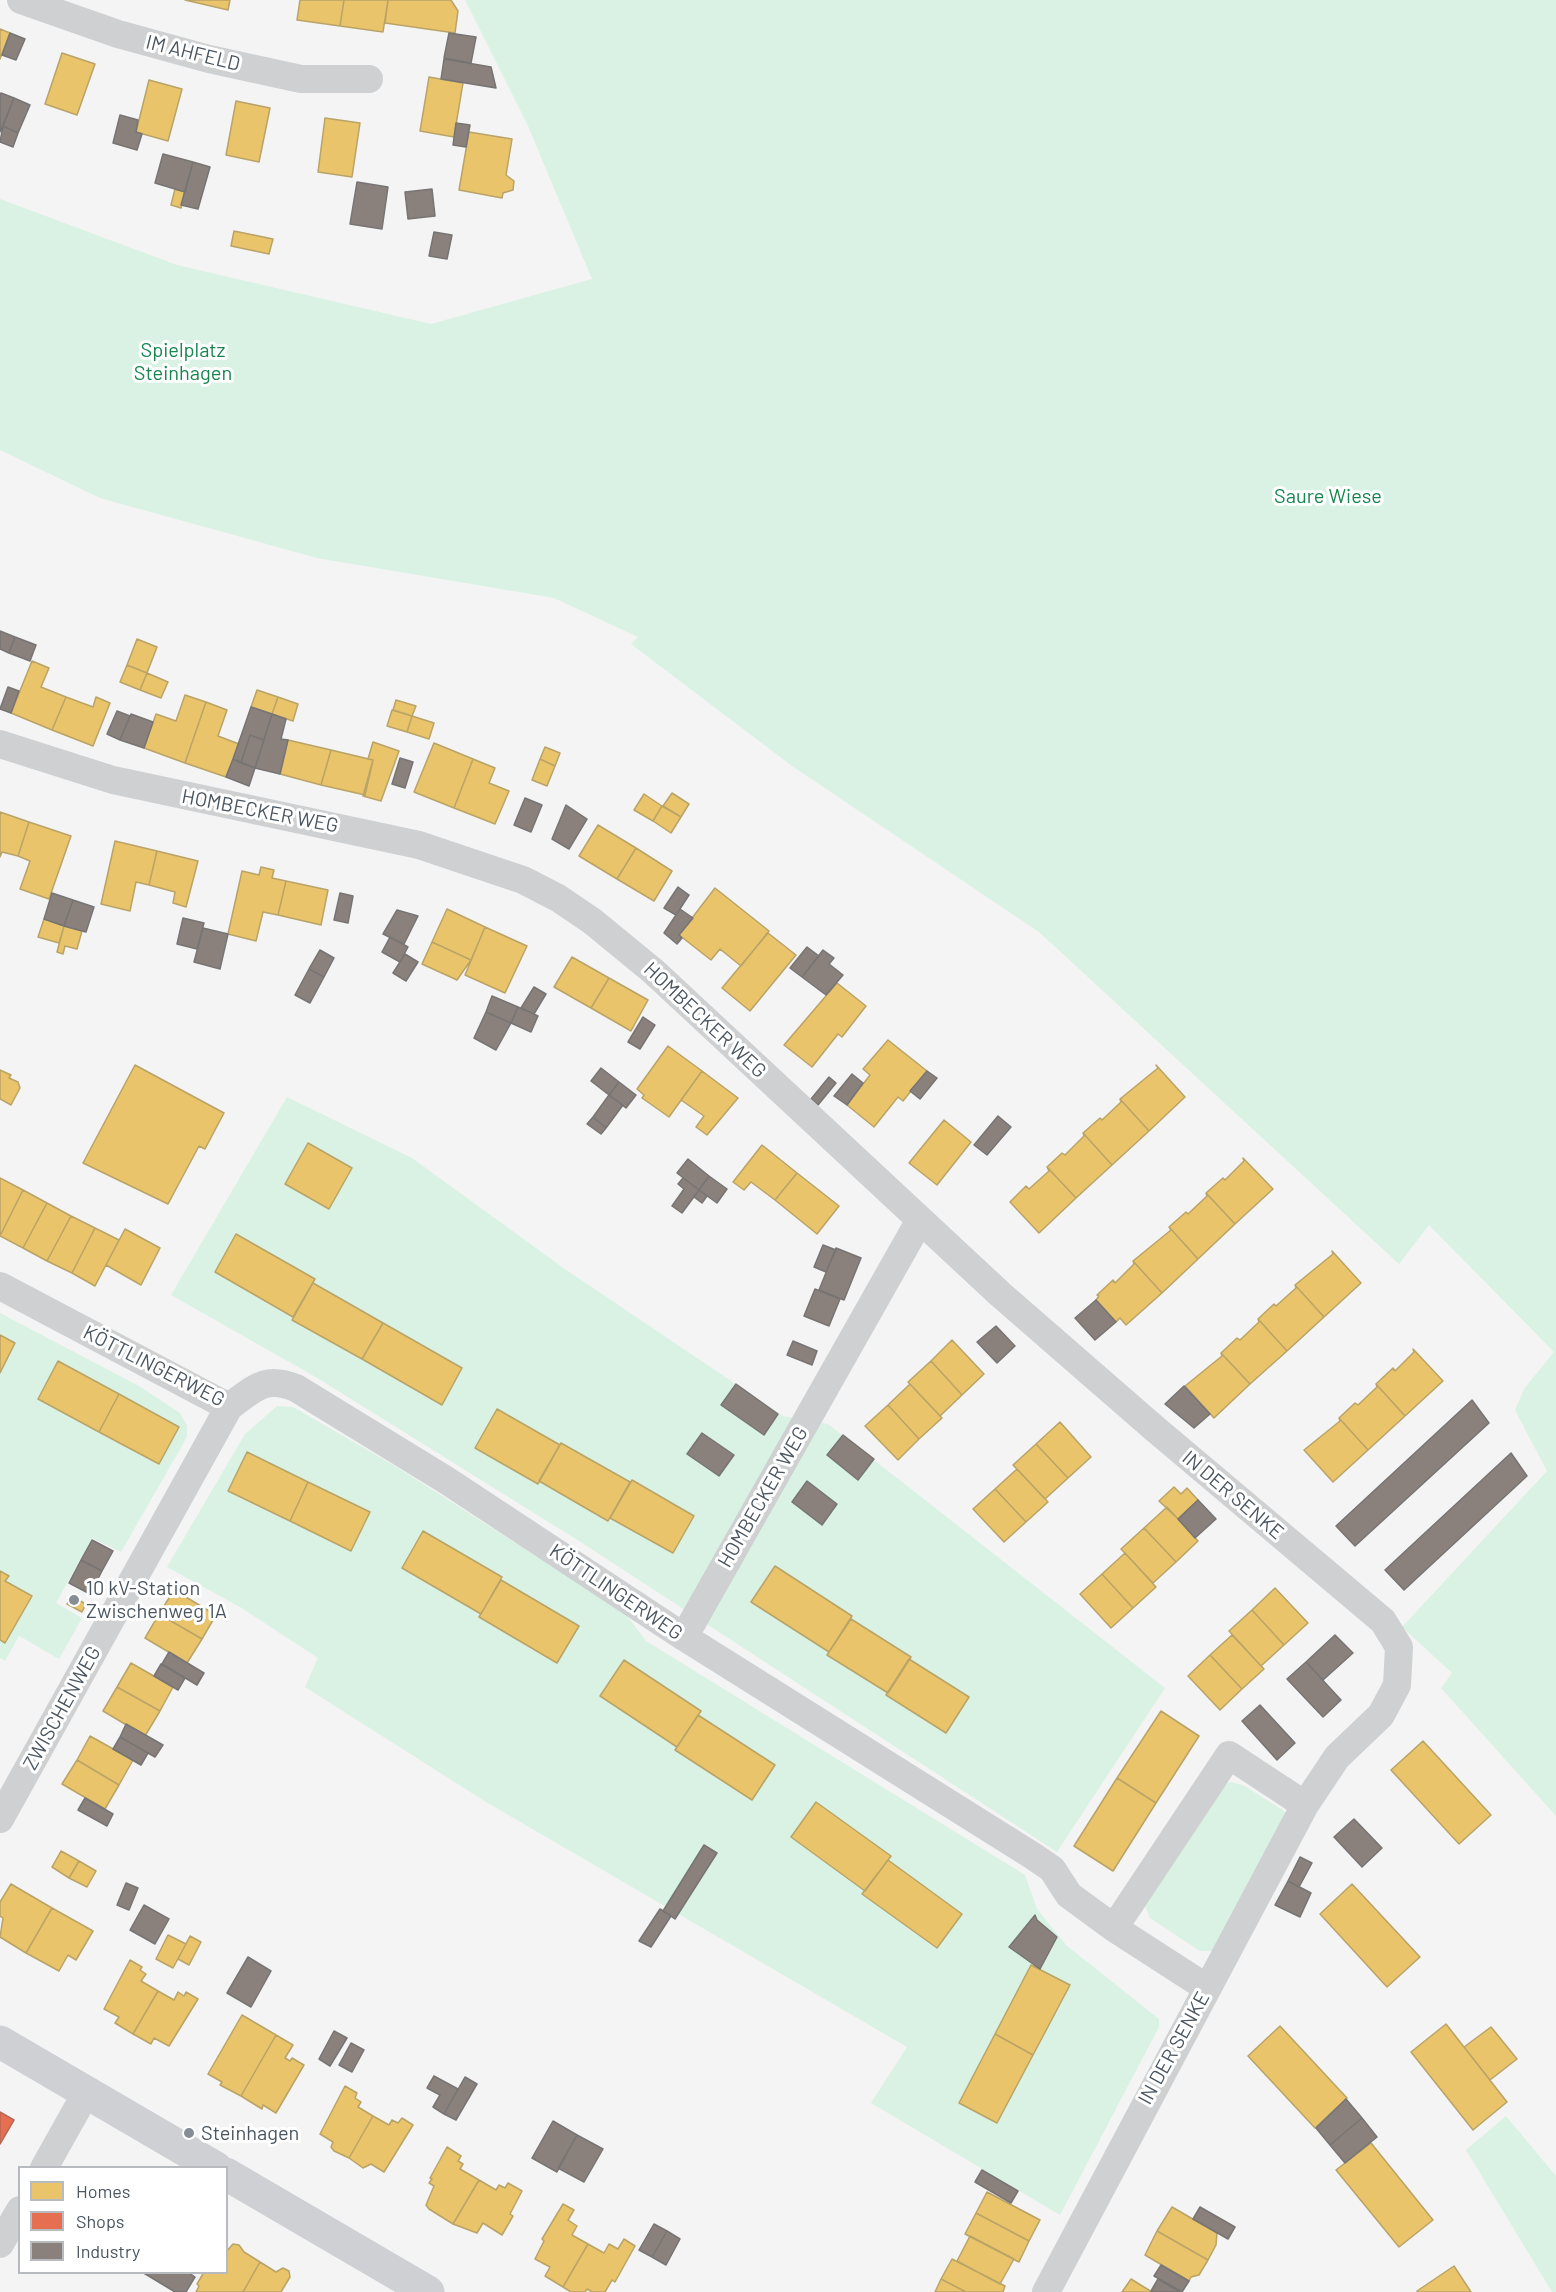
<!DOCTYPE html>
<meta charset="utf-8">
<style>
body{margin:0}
#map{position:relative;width:1556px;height:2292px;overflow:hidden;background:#f4f4f4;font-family:Barlow,sans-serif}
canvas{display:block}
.legend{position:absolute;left:18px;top:2166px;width:210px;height:108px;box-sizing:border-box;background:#fff;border:2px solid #b7bbc0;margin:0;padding:8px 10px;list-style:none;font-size:18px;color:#4a5661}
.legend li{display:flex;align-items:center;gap:12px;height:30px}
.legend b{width:30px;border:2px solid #b7bbc0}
</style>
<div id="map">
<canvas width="1556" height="2292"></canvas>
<ul class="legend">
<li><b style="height:16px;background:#e9c46a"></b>Homes</li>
<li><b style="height:16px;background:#e76f51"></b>Shops</li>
<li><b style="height:16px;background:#8a817c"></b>Industry</li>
</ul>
</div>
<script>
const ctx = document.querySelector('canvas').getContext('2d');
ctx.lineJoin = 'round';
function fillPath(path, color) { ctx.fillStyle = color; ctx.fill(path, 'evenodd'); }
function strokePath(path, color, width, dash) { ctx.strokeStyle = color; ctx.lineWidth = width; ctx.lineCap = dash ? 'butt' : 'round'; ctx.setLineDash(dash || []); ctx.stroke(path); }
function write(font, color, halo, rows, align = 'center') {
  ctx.font = font + ' Barlow,sans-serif'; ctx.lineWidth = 6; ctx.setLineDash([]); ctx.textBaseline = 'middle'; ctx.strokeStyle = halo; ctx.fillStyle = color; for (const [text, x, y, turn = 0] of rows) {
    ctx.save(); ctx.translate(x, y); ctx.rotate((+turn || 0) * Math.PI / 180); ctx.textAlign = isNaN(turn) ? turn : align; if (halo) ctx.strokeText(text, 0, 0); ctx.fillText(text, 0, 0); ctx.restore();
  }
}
fillPath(new Path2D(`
 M465,0h1091v1816l-115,-128 11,-15 -50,-46 145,-156 -32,-61 9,-21 30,-37 -125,-127 -30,39 -360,-332 -247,-166 -161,-122 7,-7 -84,-39 -237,-40 -217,-60 -100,-48v-251l177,66 254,59 161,-45 -64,-153z
 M287,1097l125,61 150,109 221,149 45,8 337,264 -108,164 -478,-311 -265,-165 -143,-81z
 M0,1313l139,73 41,27 7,13v11l-66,115 -29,-14 -36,65 26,15 -23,41 -40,-23 -14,25 -5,-3z
 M277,1406l16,1 102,59 230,147 21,28 379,234 12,34 29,36 93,74v8l-99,188 -189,-112 36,-56 -421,-245 -181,-115 13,-29 -78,-51 -73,-40 78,-133z
 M1230,1782l13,3 41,26 4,14 -73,126h-15l-50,-33 -7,-17 70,-109z
 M1506,2116l50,60v116h-4l-86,-142z`), '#d9f2e3');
const homes = new Path2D(`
 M185,0h45l-2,10z
 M300,0h44l-4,26 -43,-6z
 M344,0h44l-5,32 -43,-6z
 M388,0h63l7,11 -3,22 -70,-10z
 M0,29l10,4 -10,26z
 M62,53l33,11 -18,51 -32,-11z
 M429,77l34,6 -9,54 -34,-6z
 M149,80l33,9 -14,52 -32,-9z
 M236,101l34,7 -11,54 -33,-7z
 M325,118l35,5 -8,54 -34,-5z
 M469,132l43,7 -6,36 8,6 -1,9 -10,3 -1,5 -43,-8z
 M175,189l10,3 -4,16 -10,-3z
 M234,231l39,8 -4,15 -38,-8z
 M137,639l20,8 -10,26 -20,-8z
 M32,661l17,7 -8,19 25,10 -14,33 -41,-17z
 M127,665l20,8 -7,17 -20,-8z
 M147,673l21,9 -7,16 -21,-8z
 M257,690l21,7 -6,17 -21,-7z
 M185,695l21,7 -21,61 -41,-15 12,-34 20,7z
 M66,697l27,10 3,-10 14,6 -17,43 -41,-16z
 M278,697l20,7 -5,17 -21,-7z
 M396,700l20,6 -4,10 -19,-6z
 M206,702l21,8 -9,26 21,8 -13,33 -41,-14z
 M392,710l20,6 -5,16 -20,-6z
 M412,716l22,7 -5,16 -22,-7z
 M288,740l43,10 -10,35 -41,-11z
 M373,742l26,9 -18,50 -18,-5 10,-36 -5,-1z
 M434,743l39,16 -19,49 -40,-16z
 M545,747l15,6 -5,13 -15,-7z
 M331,750l42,10 -8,35 -44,-10z
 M473,759l22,9 -6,15 20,8 -14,33 -41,-16z
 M540,759l15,7 -8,20 -15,-6z
 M672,793l17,11 -8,13 -18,-11z
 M644,794l18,12 -9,15 -19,-11z
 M662,806l19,11 -10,16 -18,-12z
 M0,812l29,10 -11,34 -16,-4 -2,5z
 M29,822l42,14 -22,63 -29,-10 10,-28 -12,-5z
 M598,825l38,23 -19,31 -38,-23z
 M115,841l42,10 -8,34 -13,-3 -6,29 -29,-7z
 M636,848l36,23 -18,30 -37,-22z
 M157,851l41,10 -12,46 -13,-4 2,-11 -26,-7z
 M261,867l13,3 -2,8 14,3 -8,34 -15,-3 -7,29 -28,-7 14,-63 17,4z
 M286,881l42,9 -7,35 -43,-10z
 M715,888l54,43 -28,35 -21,-17 -9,11 -32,-25z
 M447,909l38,18 -14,33 -39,-18z
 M44,919l20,7 -5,17 -21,-6z
 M64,926l18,5 -5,18 -12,-3 -2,8 -6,-2z
 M485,927l42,19 -22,47 -40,-18z
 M768,933l28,22 -46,56 -28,-23z
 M432,942l39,18 -14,20 -35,-16z
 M572,957l37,21 -18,30 -37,-21z
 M609,978l39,22 -17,31 -40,-23z
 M837,983l29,23 -24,31 -4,-3 -26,33 -28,-22z
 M888,1040l39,31 -24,30 -5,-4 -24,30 -27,-22 23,-30 -7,-6z
 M668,1046l34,25 -33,46 -27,-19 2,-3 -7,-6z
 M135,1065l89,48 -19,36 -6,-3 -31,58 -85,-41z
 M1156,1065l29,32 -36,34 -29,-32 38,-31z
 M0,1070l11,5 -2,3 9,4 2,6 -9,17 -11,-6z
 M702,1071l36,27 -31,37 -11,-8 8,-11 -23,-16z
 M1120,1099l29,32 -37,34 -29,-32 17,-15 2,2 19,-18z
 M944,1120l27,22 -34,43 -28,-22z
 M1083,1133l29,32 -36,33 -29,-31 15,-14 3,2 19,-19z
 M308,1143l44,25 -23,41 -44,-25z
 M762,1145l35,28 -22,27 -24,-18 -7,8 -11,-8z
 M1243,1158l30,31 -38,35 -29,-31 17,-15 2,2 19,-19z
 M1047,1167l29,31 -37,35 -29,-31 16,-16 3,3 20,-18z
 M797,1173l42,33 -22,28 -42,-34z
 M0,1178l23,12 -23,46z
 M23,1190l24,13 -24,45 -23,-12z
 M1206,1193l29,31 -37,35 -29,-32 17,-15 2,2 19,-18z
 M47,1203l24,13 -24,45 -24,-13z
 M71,1216l24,12 -23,45 -25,-12z
 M1169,1227l29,32 -36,34 -29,-32 38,-31z
 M95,1228l24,12 -24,46 -23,-13z
 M125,1229l35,19 -19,37 -35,-20z
 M236,1234l79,45 -22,38 -78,-45z
 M1332,1251l29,32 -37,34 -29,-32 38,-31z
 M1133,1261l29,32 -36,32 -6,-7 -4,4 -20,-22 3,-4 -2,-1 16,-15 2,3 19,-19z
 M313,1283l70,40 -21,36 -70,-39z
 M1295,1285l29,32 -37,34 -29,-32 16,-15 2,2 20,-18z
 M1258,1319l29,32 -37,33 -29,-31 16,-15 3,2 19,-18z
 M383,1323l79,45 -20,37 -80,-46z
 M0,1335l15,8 -15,30z
 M952,1340l32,34 -22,21 -31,-34z
 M1413,1349l30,32 -38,35 -29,-32 17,-16 2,3 19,-19z
 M1221,1353l29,31 -36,34 -29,-32 37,-30z
 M58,1361l61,33 -20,38 -61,-33z
 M931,1361l31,34 -22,21 -32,-34z
 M910,1384l32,34 -23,21 -31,-34z
 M1376,1384l29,32 -37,34 -29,-32 16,-15 3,2 19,-18z
 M119,1394l60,33 -20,37 -60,-32z
 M888,1405l31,34 -21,21 -33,-34z
 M497,1409l63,36 -22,39 -63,-36z
 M1339,1418l29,32 -35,32 -29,-32 36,-29z
 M1060,1422l31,35 -23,21 -32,-34z
 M561,1443l69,39 -22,39 -69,-40z
 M1036,1444l32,34 -23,21 -32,-34z
 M247,1452l61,30 -18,39 -62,-30z
 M1017,1469l31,33 -22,20 -31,-33z
 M632,1480l62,36 -21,37 -63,-35z
 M308,1482l62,30 -19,39 -61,-30z
 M1174,1487l7,7 6,-6 11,12 -20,19 -19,-18z
 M995,1489l31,33 -22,20 -31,-33z
 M1167,1507l31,34 -22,21 -32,-34z
 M1144,1528l32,34 -23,21 -32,-34z
 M423,1531l79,46 -21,37 -79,-46z
 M1125,1553l31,34 -23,21 -31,-34z
 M775,1566l77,50 -23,36 -78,-50z
 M0,1571l9,5 -4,5 27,15 -27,47 -5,-3z
 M1102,1574l31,34 -22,20 -31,-34z
 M501,1580l78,46 -22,37 -78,-46z
 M1275,1588l33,35 -24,22 -32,-35z
 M174,1590l42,25 -14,24 -43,-25z
 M71,1596l15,8 -4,8 -15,-8z
 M1252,1610l32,35 -23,21 -32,-35z
 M159,1614l43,25 -15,24 -42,-25z
 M851,1619l60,38 -23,36 -61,-38z
 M1232,1635l32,34 -22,20 -32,-34z
 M1210,1655l32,34 -22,21 -32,-34z
 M909,1659l60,38 -23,36 -60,-38z
 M624,1660l77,51 -24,36 -77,-51z
 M131,1663l42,24 -13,24 -43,-24z
 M117,1687l43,24 -15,25 -42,-25z
 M1161,1711l38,25 -43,67 -39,-25z
 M698,1715l77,50 -23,35 -77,-50z
 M90,1736l43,24 -14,25 -42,-25z
 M1423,1741l68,74 -32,29 -68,-74z
 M77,1760l42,25 -14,24 -43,-25z
 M1117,1778l39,25 -43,68 -39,-25z
 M816,1802l75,54 -26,35 -74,-54z
 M61,1851l18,10 -10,17 -17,-11z
 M888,1860l74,54 -25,34 -75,-54z
 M79,1861l17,10 -9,16 -18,-9z
 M11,1884l41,24 -26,45 -26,-16 3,-19 -3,-2v-14z
 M1352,1884l68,73 -33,30 -67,-73z
 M52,1908l41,23 -17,29 -8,-5 -9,16 -33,-18z
 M168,1935l18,9 -13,24 -17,-9z
 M190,1936l11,6 -12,23 -11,-6z
 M130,1960l12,7 -2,3 6,4 -5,7 17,10 -25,43 -18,-11 4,-6 -15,-8z
 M1031,1965l39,20 -37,70 -38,-21z
 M158,1991l16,9 4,-8 6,4 2,-4 12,7 -29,47 -15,-8 -3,6 -18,-10z
 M242,2015l34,20 -35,61 -21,-11 2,-3 -14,-8z
 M1446,2024l61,78 -34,28 -62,-78z
 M1280,2026l67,72 -32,30 -67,-72z
 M1491,2027l26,32 -27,21 -26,-33z
 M995,2034l38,21 -36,68 -38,-20z
 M276,2035l17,10 -8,13 5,3 2,-3 12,7 -28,48 -13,-8 -1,4 -21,-13z
 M345,2086l12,7 -2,5 6,4 -3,5 15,9 -24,42 -15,-7 -3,-4 2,-5 -13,-8z
 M373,2116l16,9 3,-5 6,3 4,-5 11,7 -29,47 -13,-8 -8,4 -14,-10z
 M1371,2143l62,77 -34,27 -63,-77z
 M447,2147l14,9 -3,5 5,3 -3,5 19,11 -26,44 -24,-15 -3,-4 8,-19 -5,-3 3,-4 -2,-1z
 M479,2180l17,10 3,-5 6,3 3,-5 14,8 -12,23 3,2 -11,19 -19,-12 -6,10 -24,-9z
 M987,2192l53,28 -11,21 -53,-28z
 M563,2204l11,6 -6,10 9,6 -5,9 16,9 -25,43 -18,-11 5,-9 -15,-8 9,-18 -2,-2z
 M1172,2207l45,26 -1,12 -8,15 -51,-29z
 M976,2213l53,28 -10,21 -54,-28z
 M1157,2231l51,29 -9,15 -8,2 -2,4 -44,-26z
 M970,2236l44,23 -14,25 -43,-23z
 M624,2239l11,7 -20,36 -3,-2 -7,12h-13l-5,-3 -2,3h-14l-8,-5 25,-43 16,9 5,-9 9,5z
 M233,2244l6,1 5,7 16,10 -17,30h-47l3,-6 -2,-2 7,-12h22v-20z
 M952,2259l53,27 -2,6h-37l-25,-13z
 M260,2262l16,10 7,-4 6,3 1,6 -9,15h-38z
 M1454,2266l17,26h-53l-1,-1z
 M941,2279l25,13h-31z
 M1131,2279l21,13h-30z`);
fillPath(homes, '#e9c46a');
strokePath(homes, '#b9a367', 1.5);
const shops = new Path2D(`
 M0,2112l14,8 -14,24z`);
fillPath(shops, '#e76f51');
strokePath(shops, '#b86856', 1.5);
const industry = new Path2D(`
 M10,33l15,6 -9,21 -14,-5z
 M449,33l27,4 -5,26 -27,-5z
 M444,59l47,8 5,21 -55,-9z
 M1,93l13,5 -14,34v-38z
 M14,98l16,7 -12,28 -15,-7z
 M120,115l18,5 -2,12 6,2 -5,16 -24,-7z
 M456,123l14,2 -4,22 -13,-2z
 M3,126l15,7 -5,14 -13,-5z
 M163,154l30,8 -8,30 -30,-9z
 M193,162l17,5 -12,42 -17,-4z
 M357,182l31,5 -6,42 -32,-5z
 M432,189l3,27 -27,3 -3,-27z
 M434,232l18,3 -5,24 -18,-3z
 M0,631l15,6 -6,16 -9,-4z
 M15,637l21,8 -6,16 -21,-8z
 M8,687l11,4 -8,22 -11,-4z
 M251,707l21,7 -8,26 -14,-5 -9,28 -8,-4z
 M117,711l13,5 -10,24 -13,-6z
 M131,714l22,8 -9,26 -24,-8z
 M272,714l14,5 -5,20 7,1 -8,34 -25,-6z
 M250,735l14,5 -9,28 -14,-5z
 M400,758l13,4 -8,26 -13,-4z
 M233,759l22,9 -6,18 -23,-9z
 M525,798l17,7 -11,27 -17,-7z
 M566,805l21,14 -18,30 -17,-10z
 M678,887l11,8 -13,20 -12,-7z
 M52,893l21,7 -9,26 -20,-7z
 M340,893l13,3 -5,27 -14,-3z
 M73,900l21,7 -8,25 -22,-6z
 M680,909l13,9 -14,17 3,3 -5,6 -13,-11z
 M397,910l21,6 -14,28 -21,-10z
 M183,918l21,5 -7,26 -20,-5z
 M203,928l25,6 -8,35 -26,-7z
 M390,937l18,10 -8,15 -18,-10z
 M807,947l12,9 -17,21 -12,-9z
 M320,950l14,8 -10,19 -15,-8z
 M823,950l11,8 -5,6 14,11 -17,20 -24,-18z
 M405,954l13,8 -12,19 -13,-8z
 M309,969l15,8 -14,26 -15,-8z
 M534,987l12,7 -12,20 -13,-6z
 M492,996l26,11 -7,16 -25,-11z
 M518,1007l20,9 -7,16 -20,-9z
 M486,1012l25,11 -15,27 -22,-12z
 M643,1017l12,8 -15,24 -12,-7z
 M601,1068l18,14 -10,13 -18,-14z
 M927,1071l10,7 -17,21 -10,-8z
 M852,1074l11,9 -16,22 -13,-9z
 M829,1077l7,6 -18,22 -7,-6z
 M619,1082l17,13 -10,13 -17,-13z
 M609,1095l14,10 -17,23 -13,-11z
 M998,1116l13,11 -24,28 -13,-10z
 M593,1117l13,11 -5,6 -14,-10z
 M688,1159l21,17 -10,14 -22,-17z
 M709,1176l18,13 -10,14 -18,-13z
 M683,1178l16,12 -17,23 -10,-7 12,-17 -6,-5z
 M699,1190l8,6 -5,7 -8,-6z
 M823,1245l13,5 -10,22 -12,-5z
 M836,1248l25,10 -17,42 -25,-10z
 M815,1289l25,10 -11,27 -25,-10z
 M1096,1300l20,22 -21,18 -20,-22z
 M996,1326l19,20 -18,17 -20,-21z
 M793,1341l24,10 -5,14 -25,-10z
 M736,1384l42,30 -14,21 -43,-30z
 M1184,1386l26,28 -16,14 -29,-24z
 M1472,1400l17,23 -134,123 -19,-20z
 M702,1433l32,22 -15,21 -32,-22z
 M843,1435l31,24 -16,21 -31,-25z
 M1511,1453l16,23 -123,114 -19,-20z
 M807,1481l30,23 -15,21 -30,-23z
 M1198,1500l18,19 -21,19 -17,-19z
 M92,1540l21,11 -11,20 -21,-11z
 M81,1560l21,11 -12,23 -21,-11z
 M1335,1635l18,18 -30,27 -17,-18z
 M169,1652l35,21 -7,12 -35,-21z
 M1306,1662l35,38 -18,17 -36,-38z
 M161,1664l24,14 -7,12 -24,-14z
 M1260,1705l35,38 -18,17 -35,-39z
 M126,1724l37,21 -8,12 -35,-20z
 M120,1737l28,16 -7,12 -28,-16z
 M85,1798l28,16 -6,12 -29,-16z
 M1354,1819l28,29 -20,19 -28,-30z
 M704,1845l13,8 -42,66 -12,-8z
 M1300,1857l12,6 -13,24 -11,-6z
 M1288,1881l23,12 -11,24 -25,-12z
 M126,1883l12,5 -9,22 -12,-5z
 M144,1905l25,14 -14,25 -25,-14z
 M660,1909l11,7 -20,31 -12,-6z
 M1035,1915l2,5 20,17 -17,32 -31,-22z
 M248,1957l23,14 -20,36 -24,-14z
 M334,2031l13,7 -17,28 -11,-7z
 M351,2043l13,7 -12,22 -13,-7z
 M434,2076l24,13 -14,25 -11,-7 7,-12 -13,-7z
 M465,2077l12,7 -21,36 -12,-6z
 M1346,2099l16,19 -32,27 -14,-17z
 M1362,2118l15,19 -32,26 -15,-18z
 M553,2121l24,14 -20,37 -25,-14z
 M577,2135l26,14 -19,33 -26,-14z
 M982,2170l36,21 -7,12 -36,-21z
 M1200,2207l35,20 -7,12 -35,-20z
 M654,2224l13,7 -15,26 -13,-7z
 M667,2231l13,8 -14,26 -14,-8z
 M1161,2265l28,16 -7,11 -28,-16z
 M142,2272h46l7,5 -9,15h-11z
 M1158,2279l22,13h-27l-2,-1z`);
fillPath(industry, '#8a817c');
strokePath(industry, '#777474', 1.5);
strokePath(new Path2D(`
 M21,0l97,34 91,25 92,20h68
 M0,744l113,36 306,65 104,35 35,18 34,23 61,50 347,323 154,134 229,193 16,26 -2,38 -16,30 -44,42 -32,48 -259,487
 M0,1286l229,121c25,-18 35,-32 67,-19l150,92 238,157 349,219 19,13 17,26 45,33 93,60
 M684,1637l236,-417
 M0,1819l229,-412
 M1114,1928l115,-173 76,50
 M44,2168l42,-75
 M0,2244l20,-34`), '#ced0d2', 28);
strokePath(new Path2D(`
 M0,2042l216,126
 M226,2174l202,118`), '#ced0d4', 33);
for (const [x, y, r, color] of [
 [74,1600,6,"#868d94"],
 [189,2133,6,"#868d94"]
]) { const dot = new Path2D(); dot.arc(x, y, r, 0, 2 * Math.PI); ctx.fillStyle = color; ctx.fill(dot); strokePath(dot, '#fff', 2); }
write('20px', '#4a5661', '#fff', [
 ["IM AHFELD",193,53,14],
 ["HOMBECKER WEG",260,811,11],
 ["HOMBECKER WEG",705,1020,43],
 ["KÖTTLINGERWEG",154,1366,27],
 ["IN DER SENKE",1233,1495,40],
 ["HOMBECKER WEG",763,1497,-60],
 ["KÖTTLINGERWEG",616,1592,34],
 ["ZWISCHENWEG",62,1708,-61],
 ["IN DER SENKE",1174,2048,-61]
]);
write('20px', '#17864f', '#fff', [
 ["Spielplatz",183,350],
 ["Steinhagen",183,373],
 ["Saure Wiese",1328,496]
]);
write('20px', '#4a5661', '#fff', [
 ["10 kV-Station",86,1588],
 ["Zwischenweg 1A",86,1611],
 ["Steinhagen",201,2133]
], 'left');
</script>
